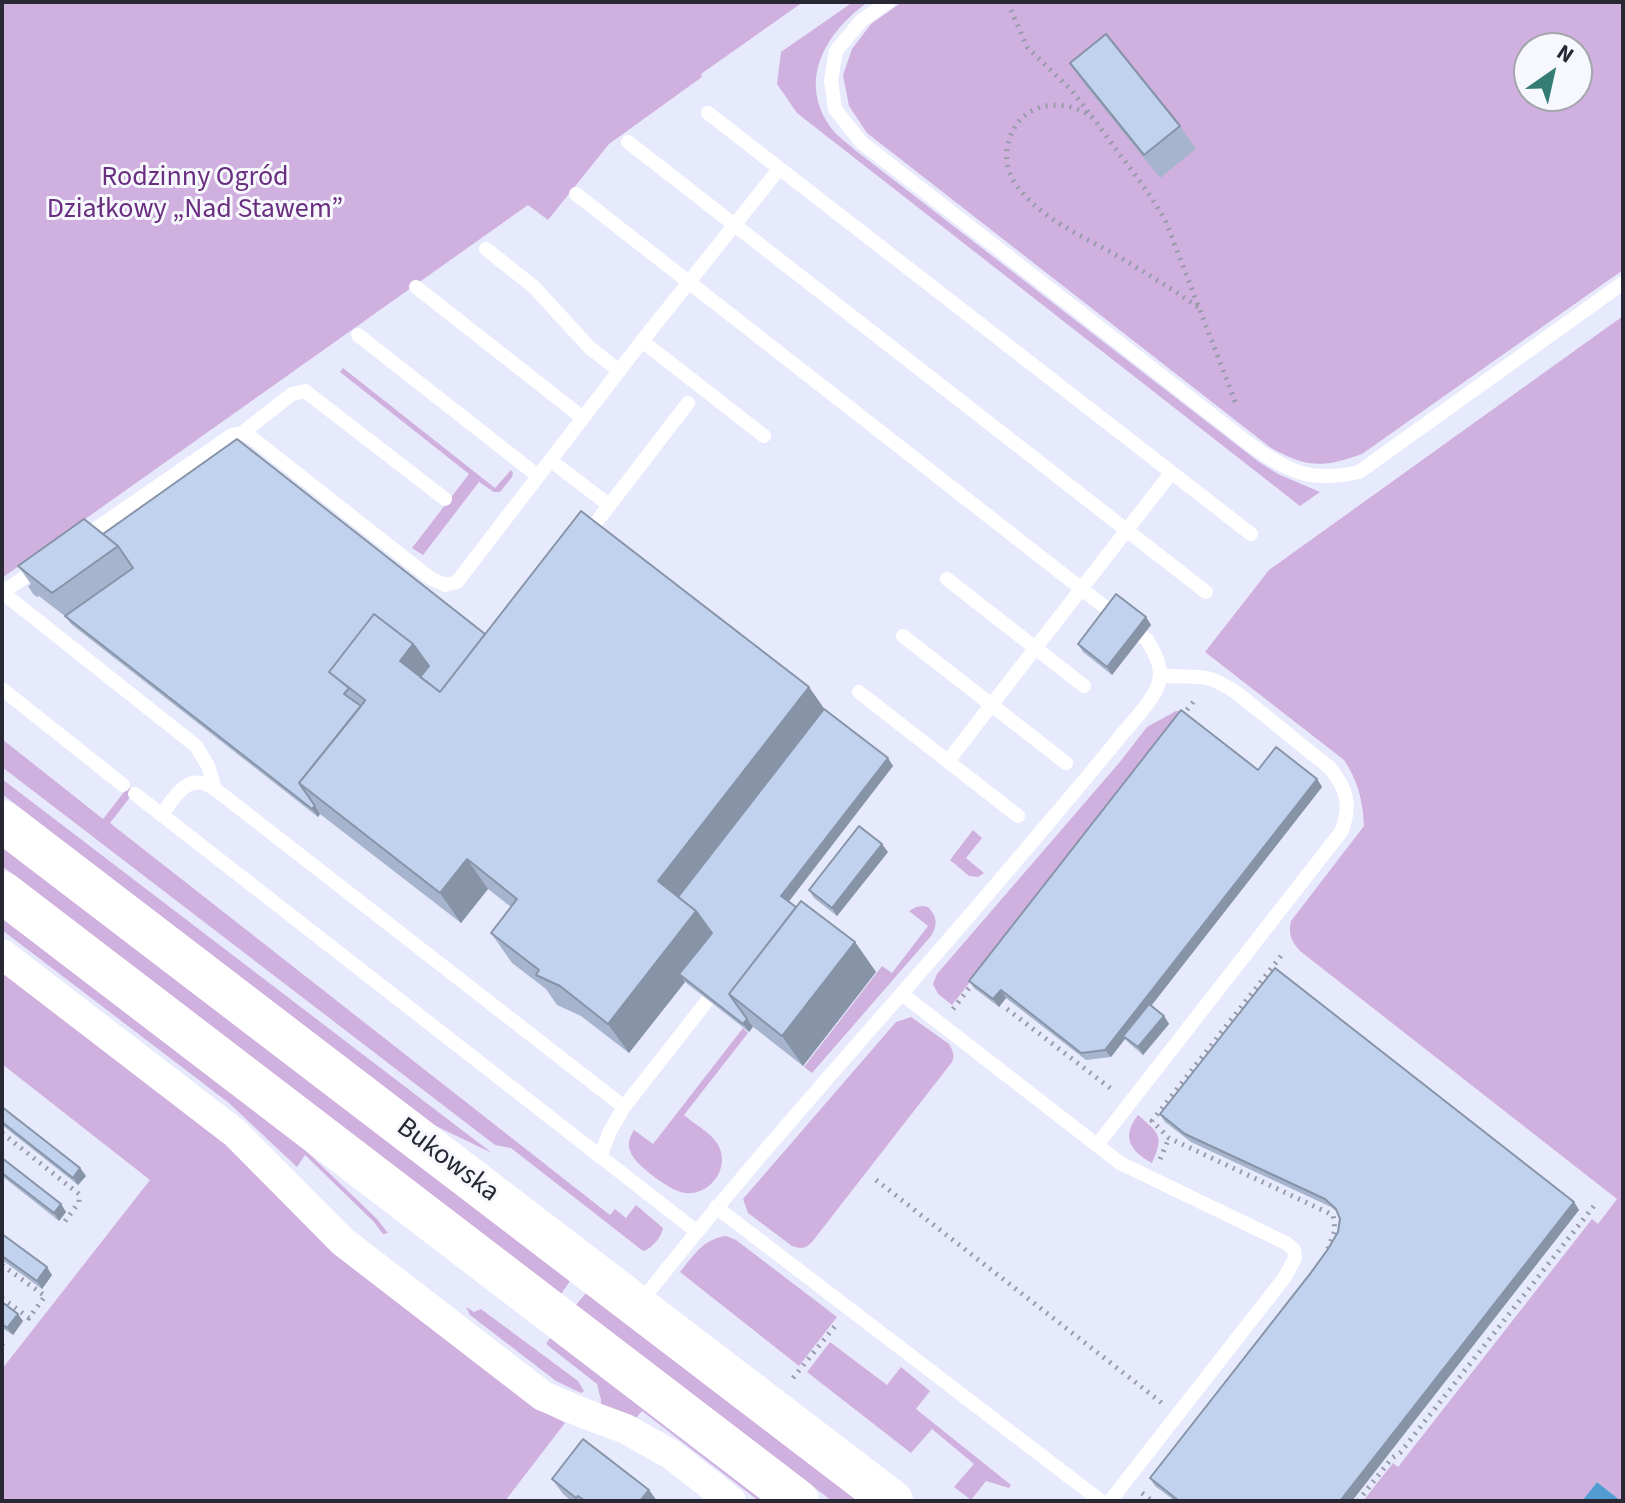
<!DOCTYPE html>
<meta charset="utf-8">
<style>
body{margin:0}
#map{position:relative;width:1625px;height:1503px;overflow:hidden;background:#e7eafd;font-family:"Source Sans 3",sans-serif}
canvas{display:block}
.frame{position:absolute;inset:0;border:4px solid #272834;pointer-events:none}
.north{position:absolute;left:1513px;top:32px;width:80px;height:80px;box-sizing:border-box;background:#f7f8fe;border:2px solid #a4a5ad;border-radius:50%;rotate:34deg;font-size:22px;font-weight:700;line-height:32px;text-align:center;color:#272834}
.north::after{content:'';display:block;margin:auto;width:28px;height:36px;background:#357c75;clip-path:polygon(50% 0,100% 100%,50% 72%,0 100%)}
</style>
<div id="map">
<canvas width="1625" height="1503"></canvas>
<div class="frame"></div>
<div class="north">N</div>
</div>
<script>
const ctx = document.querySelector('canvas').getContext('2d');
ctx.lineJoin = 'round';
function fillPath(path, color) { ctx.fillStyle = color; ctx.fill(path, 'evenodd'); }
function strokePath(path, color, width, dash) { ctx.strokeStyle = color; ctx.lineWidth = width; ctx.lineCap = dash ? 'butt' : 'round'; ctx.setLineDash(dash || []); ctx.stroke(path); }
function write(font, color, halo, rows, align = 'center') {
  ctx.font = font + ' "Source Sans 3",sans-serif'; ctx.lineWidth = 6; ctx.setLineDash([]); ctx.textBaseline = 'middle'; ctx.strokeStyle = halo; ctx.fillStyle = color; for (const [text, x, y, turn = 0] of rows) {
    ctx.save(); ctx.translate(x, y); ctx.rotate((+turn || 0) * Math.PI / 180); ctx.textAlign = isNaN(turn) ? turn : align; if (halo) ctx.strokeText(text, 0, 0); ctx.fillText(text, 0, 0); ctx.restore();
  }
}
fillPath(new Path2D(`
 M2,2h801l-102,72 1,3 -93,67 -61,76 -20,-15 -526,373z
 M853,2h15c-42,30 -72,79 -36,127 6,8 16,14 23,21l404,312 19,12 42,18 -20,14 -503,-393 -20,-29 4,-32z
 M902,2h721v268l-261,184c-40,14 -54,14 -91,-6l-404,-315 -18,-27 -6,-31 9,-26 19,-25zM1529,48h48v48h-48z
 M1623,316v1185h-2l-24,-19 -15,19h-219l30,-38 5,4 194,-248 6,5 19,-25 -317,-248c-9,-10 -12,-17 -9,-30l73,-95c-1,-25 -6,-45 -20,-66l-139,-108 64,-82z
 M343,368l152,120 16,-18 2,3 -1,4 -12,15h-6l-15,-10 -56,73 -11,-7 57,-74 -129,-102z
 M1176,711h7l-231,294 -14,-11 -5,-10 4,-10 182,-211 28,-36z
 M2,739l101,80 25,-32 6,5 -24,31 500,392 5,-6 11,9 10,-13 27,23c-1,8 -11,21 -20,23l-132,-103 -16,-3 -493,-378z
 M2,779l490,374 -58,-28 -432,-331z
 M973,830l9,8 -16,20 18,15 -6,4 -9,-1 -19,-16z
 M2,846l568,435 -9,13 -559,-428z
 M923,906l5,1c9,9 10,18 3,29l-119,137 -8,-6 78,-101 10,7 36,-47 -19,-15 7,-4z
 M2,917l299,229 76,73 11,14 -5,1 -9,-12 -69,-67 -8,12 -68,-64 -227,-173z
 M2,971l206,157 327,279 30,16 -60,78h-503v-132l148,-189 -148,-116z
 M911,1017l38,27c4,7 6,11 3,18l-140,180c-7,7 -11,7 -20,4l-44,-33 -5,-14 153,-177z
 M743,1028l5,5 -64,82c10,9 26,17 33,28 15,23 -6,53 -32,50 -13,-1 -49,-27 -54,-40 -4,-8 -2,-15 3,-23l19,14z
 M1138,1115c22,19 26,21 14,48 -22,-12 -31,-26 -14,-48z
 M726,1236l10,4 101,77 -38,49 -119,-94c14,-17 23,-33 46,-36z
 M586,1293l272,208h-26l-256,-196z
 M466,1307l8,5 7,-3 97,72 6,10 -3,2 -25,-12 -86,-66z
 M550,1338l213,163h-4l-117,-90 -7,8 -34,-12v-7l-4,-16 -51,-40z
 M830,1342l57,43 14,-18 29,24 -14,18 95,76 -2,3 -23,-7 -15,19 -17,-13 20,-23 -42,-35 -21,24 -104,-81z`), '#d0b0de');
fillPath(new Path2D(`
 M1597,1482l24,19h-39z`), '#519cd1');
strokePath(new Path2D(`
 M1011,2v8l16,37 45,44 18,23
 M1198,307c-27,-19 -54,-35 -82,-52 -34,-19 -76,-37 -99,-69 -10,-13 -13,-29 -8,-46 11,-36 47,-43 79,-26 7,4 13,16 19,23 20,28 42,54 59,85l70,182
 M1182,716l12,-15
 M1281,956l-129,165 17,17 164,77 2,15 -9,24
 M953,1009l23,-30
 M1007,1009l107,82
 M2,1133l77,61v8l-16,22
 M1160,1159l9,-21
 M876,1180l286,223
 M2,1265l43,31 -16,22 -27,-20
 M2,1345l5,4
 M793,1378l42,-52
 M1142,1493l10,8
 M1358,1501l34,-43 8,-5 197,-251`), '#999bab', 5, [2, 6]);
strokePath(new Path2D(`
 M888,2l-27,19 -25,30 -5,29 4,29 26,33 387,301c40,29 62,40 111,29l264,-189
 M708,113l543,421
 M628,142l578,450
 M576,194l571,446c10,16 18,32 9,50 -9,18 -25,33 -37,48 -32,40 -65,78 -98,117 -126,150 -260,293 -381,448
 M486,249l48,38 55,60 30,24
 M416,287l167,131
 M358,335l180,141
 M642,341l122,95
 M242,433l50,-39 13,-3 140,108
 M550,460l59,45
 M585,537l103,-134
 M81,539l151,-104 10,-2 10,5 178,140 15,7 12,-3 185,-241 137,-172
 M947,579l137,107
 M2,593l39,-27
 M3,593l193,153 12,20 7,23
 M903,636l163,127
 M2,689l121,96
 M859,692l159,124
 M948,761l223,-288
 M135,794l561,437
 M162,815c9,-13 21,-36 40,-32 5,1 9,4 13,6l409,318
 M902,994l218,169 166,80 8,7 1,8 -10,19 -175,224
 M1097,1145l244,-313c11,-26 6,-43 -11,-64l-93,-75c-9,-6 -19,-12 -30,-15 -15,-3 -31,0 -47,-3
 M600,1157l10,-26 14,-24 94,-120
 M716,1207l385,294`), '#fff', 14);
strokePath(new Path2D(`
 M2,954l233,179 107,108 201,155 40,17 43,16 46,26 59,46`), '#fff', 30);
strokePath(new Path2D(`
 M2,821l890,680
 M2,892l796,609`), '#fff', 42);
fillPath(new Path2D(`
 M1070,63l110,63 16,23 -36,29 -74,-92z
 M103,534l382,100 324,53 15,22 69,57 -105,135 8,6 59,35 21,30 -73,94 -51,-40 -3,6 -64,-50 -56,71 -48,-37 -24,-11 -11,-16 -34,-26 -21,-30 20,-26 -23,-18 -27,34 -141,-109 -2,3 -247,-193 -5,-7 -27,-21 -2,1 -4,-3 -5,-8 3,-2 -13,-18z
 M1146,617l5,8 -39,50 -29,-23 -5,-8z
 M1258,770l59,9 5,8 -171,219 13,10 5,8 -26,31 -14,-12 -4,-4 -14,18 -25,3 -80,-62 -7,9 -25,-19 -5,-7z
 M888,852l-51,64 -23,-18 -5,-8z
 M2,1107l78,61 6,8 -8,9 -76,-60z
 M1160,1114l414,88 5,8 -227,291h-177l-20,-15 -5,-8 178,-229 10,-17 2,-13 -2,-6 -7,-6 -140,-65 -26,-20z
 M2,1158l59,46 5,8 -7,9 -57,-45z
 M2,1234l50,41 -10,14 -40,-29z
 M2,1302l21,19 -10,14 -11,-7z
 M552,1479l97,11 8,11h-86l-8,-7z`), '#a6b5cd');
fillPath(new Path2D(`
 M1146,617l5,8 -39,50 -5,-8z
 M413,644l21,30 -12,15 -22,-28z
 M809,687l21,30 -150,191 -22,-27z
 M888,758l5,8 -106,138 -6,-8z
 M1317,779l5,8 -196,251 -3,-2 2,3 -14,18 -6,-7z
 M315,806l5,8 -2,3 -6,-8z
 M882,844l6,8 -51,64 -5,-8z
 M467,859l21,30 -27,34 -21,-30z
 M696,911l21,30 -38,33 6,8 -56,71 -21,-29z
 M855,942l21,30 -73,94 -21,-30z
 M1001,990l5,8 -7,9 -6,-8z
 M1164,1016l5,8 -26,31 -5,-8z
 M747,1019l6,8 -4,5 -6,-8z
 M80,1168l6,8 -8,9 -5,-7z
 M1574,1202l5,8 -227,291h-12z
 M61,1204l5,8 -7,9 -5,-8z
 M47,1267l5,8 -10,14 -5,-8z
 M18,1314l5,7 -10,14 -6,-7z
 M649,1490l8,11h-17z`), '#8793a7');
const building = new Path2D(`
 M1106,34l74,92 -36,29 -74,-92z
 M237,439l248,195 -45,58 -20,-15 9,-11 -16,-22 -39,-30 -45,58 20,16 -5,6 17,12 -62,77 16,23 -3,3 -247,-193 68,-48 -15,-22 -15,-12z
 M581,511l228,176 -151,194 38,30 -88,113 -48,-38 -24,-11 3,-5 -48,-37 26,-34 -50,-40 -27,34 -141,-110 65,-81 1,-2 -36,-28 45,-58 39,30 -13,17 40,31z
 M84,519l34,27 -66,47 -34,-27z
 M1116,594l30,23 -39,50 -29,-23z
 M824,709l64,49 -107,138 15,11 -67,87 18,25 -4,5 -64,-50 33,-41 -16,-22 -18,-14z
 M1181,710l77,60 18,-23 41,32 -212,271 -24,3 -80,-63 -8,9 -24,-18z
 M859,826l23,18 -50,64 -23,-18z
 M801,901l54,41 -73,94 -53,-42z
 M1275,968l299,234 -234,299h-161l-29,-23 160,-204 18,-25 10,-17 2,-13 -4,-10 -11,-10 -140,-65 -25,-20z
 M1149,1004l15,12 -26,31 -15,-11z
 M2,1107l78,61 -7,10 -71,-56z
 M2,1158l59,46 -7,9 -52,-40z
 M2,1234l45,33 -10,14 -35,-25z
 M2,1302l16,12 -11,14 -5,-4z
 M583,1439l66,51 -9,11h-55l-7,-5 -2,2 -24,-19z`);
fillPath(building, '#c1d2ee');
strokePath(building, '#8793a7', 2);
write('28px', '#692e7f', '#f7f8fe', [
 ["Rodzinny Ogród",195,179],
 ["Działkowy „Nad Stawem”",195,211]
]);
write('28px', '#272834', '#f7f8fe', [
 ["Bukowska",447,1161,37]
]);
</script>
